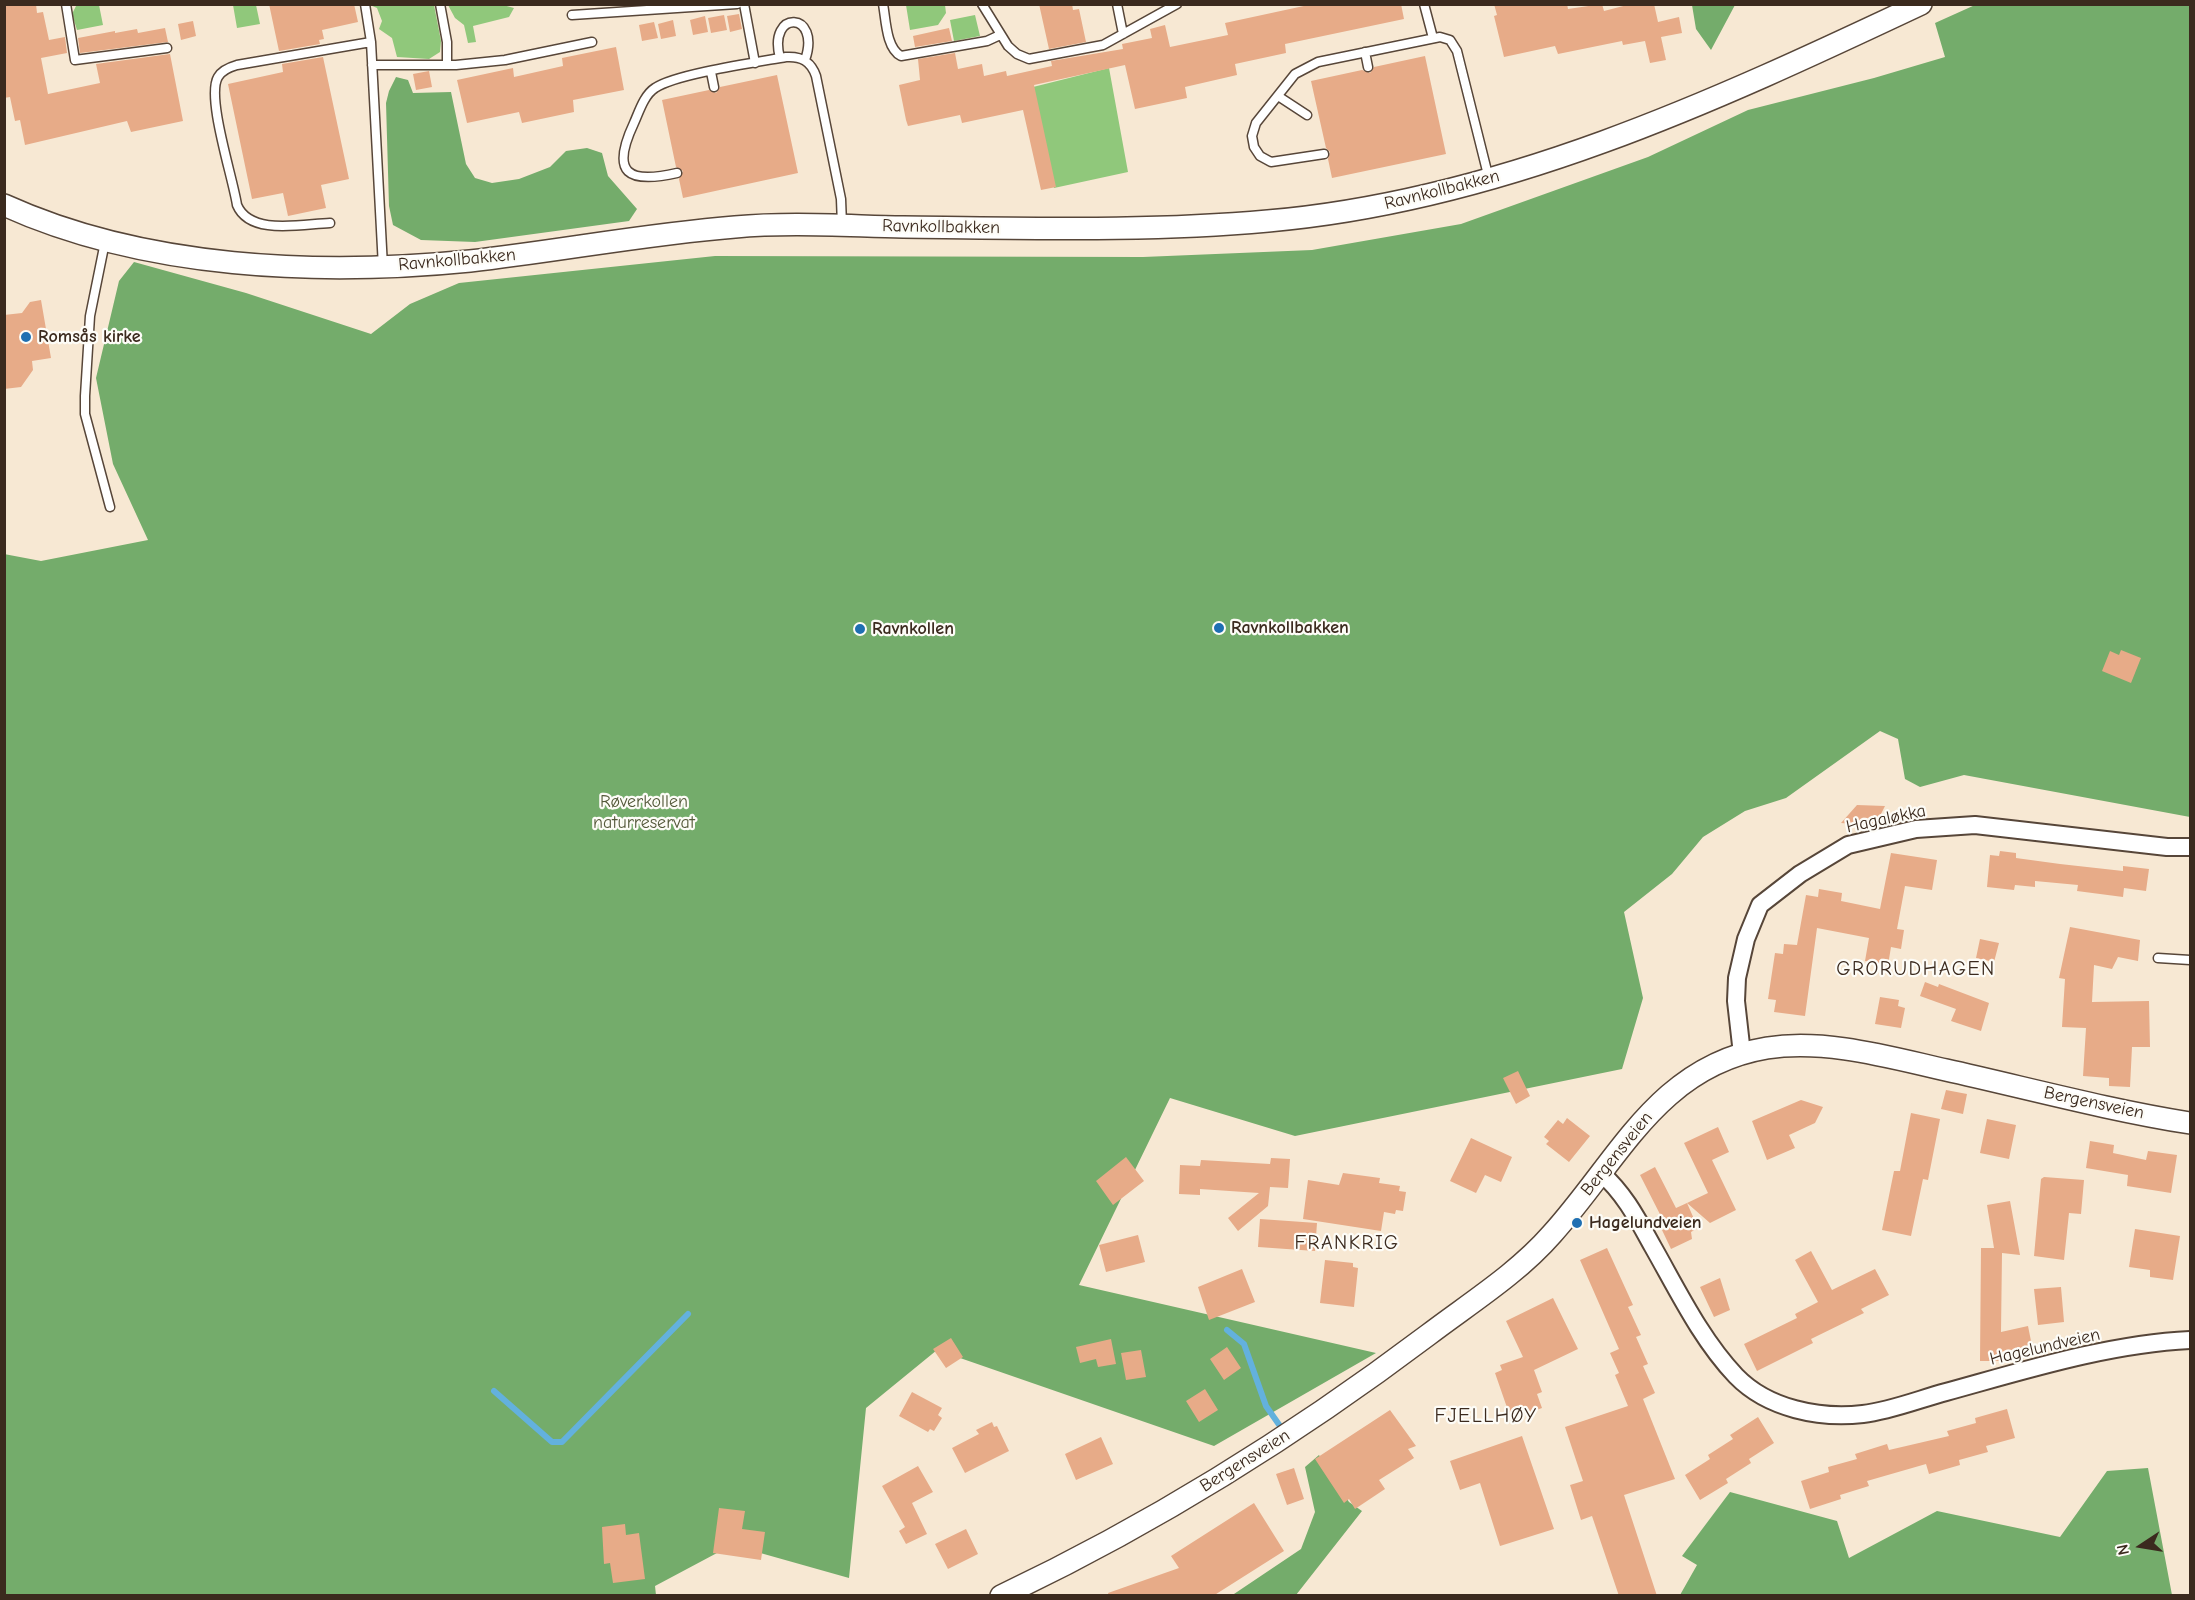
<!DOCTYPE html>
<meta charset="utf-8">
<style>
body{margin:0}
#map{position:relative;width:2195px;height:1600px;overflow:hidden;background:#f7e8d3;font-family:"Comic Neue",sans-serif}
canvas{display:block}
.frame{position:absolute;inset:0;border:6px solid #3b2a1e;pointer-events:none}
.north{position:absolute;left:2111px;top:1516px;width:60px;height:60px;-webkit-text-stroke:4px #fdfcf7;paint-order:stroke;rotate:258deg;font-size:16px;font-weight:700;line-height:24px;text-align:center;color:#3b2a1e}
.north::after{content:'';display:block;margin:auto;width:21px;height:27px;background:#3b2a1e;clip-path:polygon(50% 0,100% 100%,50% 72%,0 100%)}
</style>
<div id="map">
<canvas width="2195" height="1600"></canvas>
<div class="frame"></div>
<div class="north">N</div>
</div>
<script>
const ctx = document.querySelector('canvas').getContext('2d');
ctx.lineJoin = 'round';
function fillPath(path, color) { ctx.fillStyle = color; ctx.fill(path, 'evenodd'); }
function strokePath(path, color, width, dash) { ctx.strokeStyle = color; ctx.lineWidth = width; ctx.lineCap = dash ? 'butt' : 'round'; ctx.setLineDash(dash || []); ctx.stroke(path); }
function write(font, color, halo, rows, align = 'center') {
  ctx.font = font + ' "Comic Neue",sans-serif'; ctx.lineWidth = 4.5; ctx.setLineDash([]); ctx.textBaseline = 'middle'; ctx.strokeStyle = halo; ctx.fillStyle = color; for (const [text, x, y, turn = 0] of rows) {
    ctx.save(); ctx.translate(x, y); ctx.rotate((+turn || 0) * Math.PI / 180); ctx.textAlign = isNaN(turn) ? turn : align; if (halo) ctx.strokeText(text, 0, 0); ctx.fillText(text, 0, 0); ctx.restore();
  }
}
fillPath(new Path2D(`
 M77,4l22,1 4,20 -26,5 -5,-16z
 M233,5h23l4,19 -23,4z
 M370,5h64l7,36 -1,11 -11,7 -32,-2 -5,-19 -13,-9 3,-8 -5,-13z
 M448,5h55l11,3 -5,9 -36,9 3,16 -8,1 -4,-18 -9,-7z
 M906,5h39l1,8 -8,12 -28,5z
 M975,15l5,21 -26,5 -4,-21z
 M1109,68l19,104 -74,16 -21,-101z`), '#90c87b');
fillPath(new Path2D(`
 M1692,5h43l-24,45 -15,-21z
 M1975,5h215v812l-226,-42 -44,12 -15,-8 -7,-40 -18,-8 -94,67 -41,13 -42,26 -31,37 -48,38 19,86 -21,71 -327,67 -125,-38 -91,187 297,68 -162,93 -277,-96 -71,58 -17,170 -117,-33 -77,41 1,9h-651l-1,-1041 37,7 107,-21 -35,-76 -17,-86 23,-97 15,-19 112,31 125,41 39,-30 49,-21 256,-27 428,1 169,-7 149,-26 187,-67 100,-47 126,-32 71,-21 -10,-34z
 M396,77l12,3 5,13 38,-1 15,72 9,14 17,5 27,-4 31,-12 16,-16 21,-3 15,5 6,23 29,33 -8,12 -154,21 -54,-2 -28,-15 -4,-19 -3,-103 3,-12z
 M1319,1455l30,47 13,9 -66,84 -65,1 70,-47 14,-37 -10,-45z
 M2148,1468l24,127h-492l17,-30 -15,-9 48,-64 107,29 12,37 88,-47 123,26 47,-66z`), '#74ac6b');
strokePath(new Path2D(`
 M1227,1330l17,14 22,62 14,20
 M494,1391l58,51h10l126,-128`), '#63b1dd', 6);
fillPath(new Path2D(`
 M4,4h32l1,9 6,-1 6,28 16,-3 2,16 -26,5 7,36 52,-11 -4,-19 74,-10 13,67 -52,11 -4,-11 -102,24 -5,-25 -5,1 -5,-24 -6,1z
 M269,4h85l4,18 -36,8 2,9 -5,1 1,4 -41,7z
 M1039,4h33l1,6 6,-1 7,33 -37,7z
 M1313,4h88l3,15 -119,25 1,9 -51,11 2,11 -52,12 2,11 -52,11 -10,-44 -91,20 22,102 -15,3 -18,-80 -61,13 -2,-8 -52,11 -2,-6 -7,-35 21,-5 -2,-21 37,-6 3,16 24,-5 2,12 22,-5 1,5 45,-10 -1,-5 72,-12 -1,-5 30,-6 -2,-9 15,-4 5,22 58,-12 -3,-12z
 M1494,4h73l1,5 34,-5 2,7 27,-7h23l4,18 21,-5 3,16 -21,4 5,23 -16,3 -5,-22 -22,4 -1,-4 -64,13 -3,-8 -51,11 -10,-41 3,-1z
 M739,14l3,15 -12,3 -3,-16z
 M724,15l3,15 -16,3 -3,-15z
 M705,16l3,16 -15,3 -3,-15z
 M673,20l3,16 -15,3 -3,-15z
 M193,21l3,15 -15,4 -3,-16z
 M654,22l4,16 -16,3 -3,-16z
 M165,28l3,14 -88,11 -2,-15 37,-7v2l22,-4 1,4z
 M949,28l3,13 -37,6 -2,-11z
 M616,47l8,43 -51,10 1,12 -52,11 -3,-11 -52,11 -10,-43 56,-12 1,9 49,-11 -1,-8z
 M1425,56l21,98 -114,24 -4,-19 2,-7 -4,-4 -15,-67 51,-11 8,3 4,-6z
 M323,57l26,122 -28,6 5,23 -38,8 -5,-23 -31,6 -24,-115 55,-12 -1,-8z
 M429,71l3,16 -16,3 -3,-16z
 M777,75l21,98 -115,25 -4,-19 4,-8 -7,-4 -14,-67 47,-10 7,3 4,-6z
 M41,300l10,58 -19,3 1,9 -12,17 -17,2v-74l18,-2 8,-11z
 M2121,650l20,8 -10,25 -29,-12 8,-20 9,4z
 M1857,805l28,1 -10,20 -34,-3z
 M2000,851l16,2v5l44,6 63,7v-5l26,3 -3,22 -22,-3 -1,9 -46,-6 1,-6 -43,-4v6l-20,-2 -1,5 -27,-3 3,-32 9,1z
 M1891,853l46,7 -5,30 -27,-4 -8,43 7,1 -3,19 -10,-2 -3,18 -23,-4 4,-23 -52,-10 -12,88 -31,-4 2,-12 -8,-1 7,-46 8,1 1,-10 13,1 9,-50 12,2 1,-8 23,4 -1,8 39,8z
 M2070,927l70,13 -2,21 -20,-4 -6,12 -18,-4 -2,37 57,-1 1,46h-18l-2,40 -21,-1v-8l-26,-2 3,-48 -24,-1 3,-48 -6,-1z
 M1980,939l19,4 -5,19 -18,-4z
 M1925,982l13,5 1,-3 50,19 -8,28 -30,-10 5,-12 -36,-13z
 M1880,997l19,3 -1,6 7,2 -4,20 -26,-4z
 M1518,1071l12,25 -14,8 -13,-26z
 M1946,1090l21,4 -4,20 -22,-5z
 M1801,1100l22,7 -8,16 -26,12 6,13 -28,12 -15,-39z
 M1911,1113l29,6 -12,61 -5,-1 -12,57 -29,-6 12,-59h6z
 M1567,1118l23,18 -21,26 -23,-18 3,-3 -5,-4 14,-17 5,4z
 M1987,1119l29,6 -7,34 -29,-6z
 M1718,1127l11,25 -17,8 24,50 -26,13 -23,-20 21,-10 -24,-50z
 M1471,1138l41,19 -11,25 -16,-7 -9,18 -26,-12z
 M2090,1141l24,4 -1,8 33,7 2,-9 29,4 -6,38 -44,-7 1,-11 -42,-7z
 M1126,1157l18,24 -31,24 -17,-24z
 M1271,1158l19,1 -2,29 -18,-1 -2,19 -30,25 -10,-13 31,-25 -59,-4v6l-21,-1 1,-29 20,1 1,-6 69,4z
 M1655,1167l21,41 11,-5 11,25 -7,4 1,7 -21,10 -9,-19 5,-2 -27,-53z
 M1343,1173l37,5 -1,5 21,3 -1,5 7,1 -3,19 -7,-1 -1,4 -11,-2 -3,19 -78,-12 5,-39 31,5z
 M2044,1177l40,3 -3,34 -12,-1 -5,47 -30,-4 7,-77z
 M2010,1201l10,54 -18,-2 -1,79 27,-6 4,20 -31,6v9h-21l1,-113h13l-7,-43z
 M1260,1219l57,4 -2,28 -57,-4z
 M2135,1229l45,7 -7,44 -23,-3v-7l-21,-3z
 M1138,1235l7,27 -39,10 -7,-27z
 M1607,1248l26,57 -5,2 13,28 -5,2 12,27 -5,2 12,27 -12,6 32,80 -51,16 33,101h-38l-27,-80 -11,4 -11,-35 13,-4 -18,-54 63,-21 -13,-31 4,-2 -9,-20 9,-4 -39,-89z
 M1811,1251l21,39 43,-21 14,26 -28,14 3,4 -53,26 2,4 -56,28 -13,-27 53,-26 -2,-4 23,-12 -23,-42z
 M1325,1260l28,3v4l5,1 -4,39 -34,-4z
 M1242,1269l13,33 -46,18 -11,-33z
 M1720,1278l10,32 -16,7 -14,-30z
 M2061,1287l3,35 -26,3 -4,-36z
 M1553,1298l25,51 -44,21 8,22 -5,2 5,14 -31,11 -16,-46 7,-3 -2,-5 23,-8 -17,-36z
 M951,1338l12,19 -17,11 -13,-19z
 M1111,1339l5,25 -18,3 -2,-8 -16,4 -4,-16z
 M1227,1347l14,21 -17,12 -14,-21z
 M1141,1350l5,27 -20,3 -5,-27z
 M1205,1389l13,21 -19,12 -13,-21z
 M912,1392l30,16 -4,7 4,3 -8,13 -4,-2 -2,3 -29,-16z
 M2007,1409l8,29 -29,8 2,6 -29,8 1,5 -31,9 -3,-10 -59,17 2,5 -29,9 1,4 -31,10 -9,-28 28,-9 -1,-5 29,-8 -2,-5 32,-10 2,6 60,-14 -2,-5 29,-8 -1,-5z
 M1390,1410l26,36 -8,3 6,9 -35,22 6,9 -30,20 -6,-10 -5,4 -29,-44z
 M1758,1417l16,26 -25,16 2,4 -25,16 2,4 -28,17 -15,-25 25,-16 -2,-4 25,-16 -3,-4z
 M992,1422l2,5 3,-1 12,25 -44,22 -13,-25 27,-14 -3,-4z
 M1522,1436l32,93 -54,17 -20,-63 -20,7 -10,-29z
 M1101,1437l12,27 -37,16 -11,-26z
 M918,1466l15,26 -21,11 15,31 -21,10 -7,-13 6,-4 -23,-41z
 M1294,1468l10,31 -17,6 -11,-31z
 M1254,1503l30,48 -71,45h-104l-1,-3 71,-25 -8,-12z
 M719,1508l26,3 -3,18 23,3 -4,28 -48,-7z
 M625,1524l1,11 13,-2 6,46 -32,4 -3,-20 -6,1 -2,-37z
 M966,1529l12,25 -30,15 -13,-25z`), '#e7ab88');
const service = new Path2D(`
 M66,4l9,56 92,-12
 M365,4l6,38 12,225
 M440,4l7,38v22
 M744,4l11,59
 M883,4c3,16 3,44 18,52l86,-15 13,-6
 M982,4l26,42 9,8 12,5 74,-14 74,-41
 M1117,4l6,30
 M1424,4l9,34
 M572,15l165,-11
 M1365,52l3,15
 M780,58c-13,-49 42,-47 25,2
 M372,65h84l49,-5 87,-18
 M711,72l3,15
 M1278,96l29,19
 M1324,154l-53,8 -11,-6 -6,-9 -2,-11 4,-13 39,-49 23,-12 122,-25 10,3 7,11 32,128
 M677,173c-49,11 -67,1 -43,-50 5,-11 10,-28 21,-35 20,-14 103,-26 131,-31 15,-1 25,4 30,19l25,123 1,26
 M330,223c-28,1 -80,13 -93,-18 -4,-27 -31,-108 -19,-128 4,-7 12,-10 19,-12l134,-23
 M105,242l-15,74 -5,80v18l25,93
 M2158,958l32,2`);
const minor = new Path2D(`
 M1742,1054l-6,-53 1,-23 9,-39 14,-34 40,-31 48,-29 68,-16 59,-4 192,22h23
 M1601,1173c24,21 37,47 52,74 25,44 48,92 83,129 32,33 84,43 127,38 27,-3 57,-15 83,-22 80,-22 162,-48 244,-52`);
const tertiary = new Path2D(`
 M4,205c141,64 315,71 466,56 89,-10 176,-27 265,-34 55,-5 112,-1 168,0 122,1 244,5 365,-6 232,-20 445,-119 653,-217
 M1001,1596c152,-72 293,-160 427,-261 42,-32 89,-61 124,-101 67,-74 106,-168 215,-186 59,-9 121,9 179,22 81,18 162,40 244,53`);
strokePath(service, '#574639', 11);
strokePath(minor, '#574639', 20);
strokePath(tertiary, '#574639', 24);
strokePath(service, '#fff', 8);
strokePath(minor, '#fff', 16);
strokePath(tertiary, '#fff', 21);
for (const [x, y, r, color] of [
 [26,337,6,"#1f6fb2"],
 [1219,628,6,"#1f6fb2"],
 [860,629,6,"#1f6fb2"],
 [1577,1223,6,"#1f6fb2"]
]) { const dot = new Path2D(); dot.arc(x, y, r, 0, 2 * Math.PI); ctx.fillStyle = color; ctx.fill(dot); strokePath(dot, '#fdfcf7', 2); }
write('18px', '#3b2a1e', '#fdfcf7', [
 ["Ravnkollbakken",1442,190,-14],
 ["Ravnkollbakken",941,227,1],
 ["Ravnkollbakken",457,260,-5],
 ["Hagaløkka",1886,819,-12],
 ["Bergensveien",2094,1103,12],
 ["Bergensveien",1617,1154,-51],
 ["Hagelundveien",2045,1347,-13],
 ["Bergensveien",1245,1461,-32]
]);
write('bold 18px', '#3b2a1e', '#fdfcf7', [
 ["Romsås kirke",38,337],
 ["Ravnkollbakken",1231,628],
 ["Ravnkollen",872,629],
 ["Hagelundveien",1589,1223]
], 'left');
write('18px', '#54593a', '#fdfcf7', [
 ["Røverkollen",644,802],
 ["naturreservat",644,823]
]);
ctx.letterSpacing = '1.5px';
write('20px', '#3b2a1e', '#fdfcf7', [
 ["GRORUDHAGEN",1916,969],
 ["FRANKRIG",1347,1243],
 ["FJELLHØY",1486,1416]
]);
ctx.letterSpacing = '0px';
</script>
